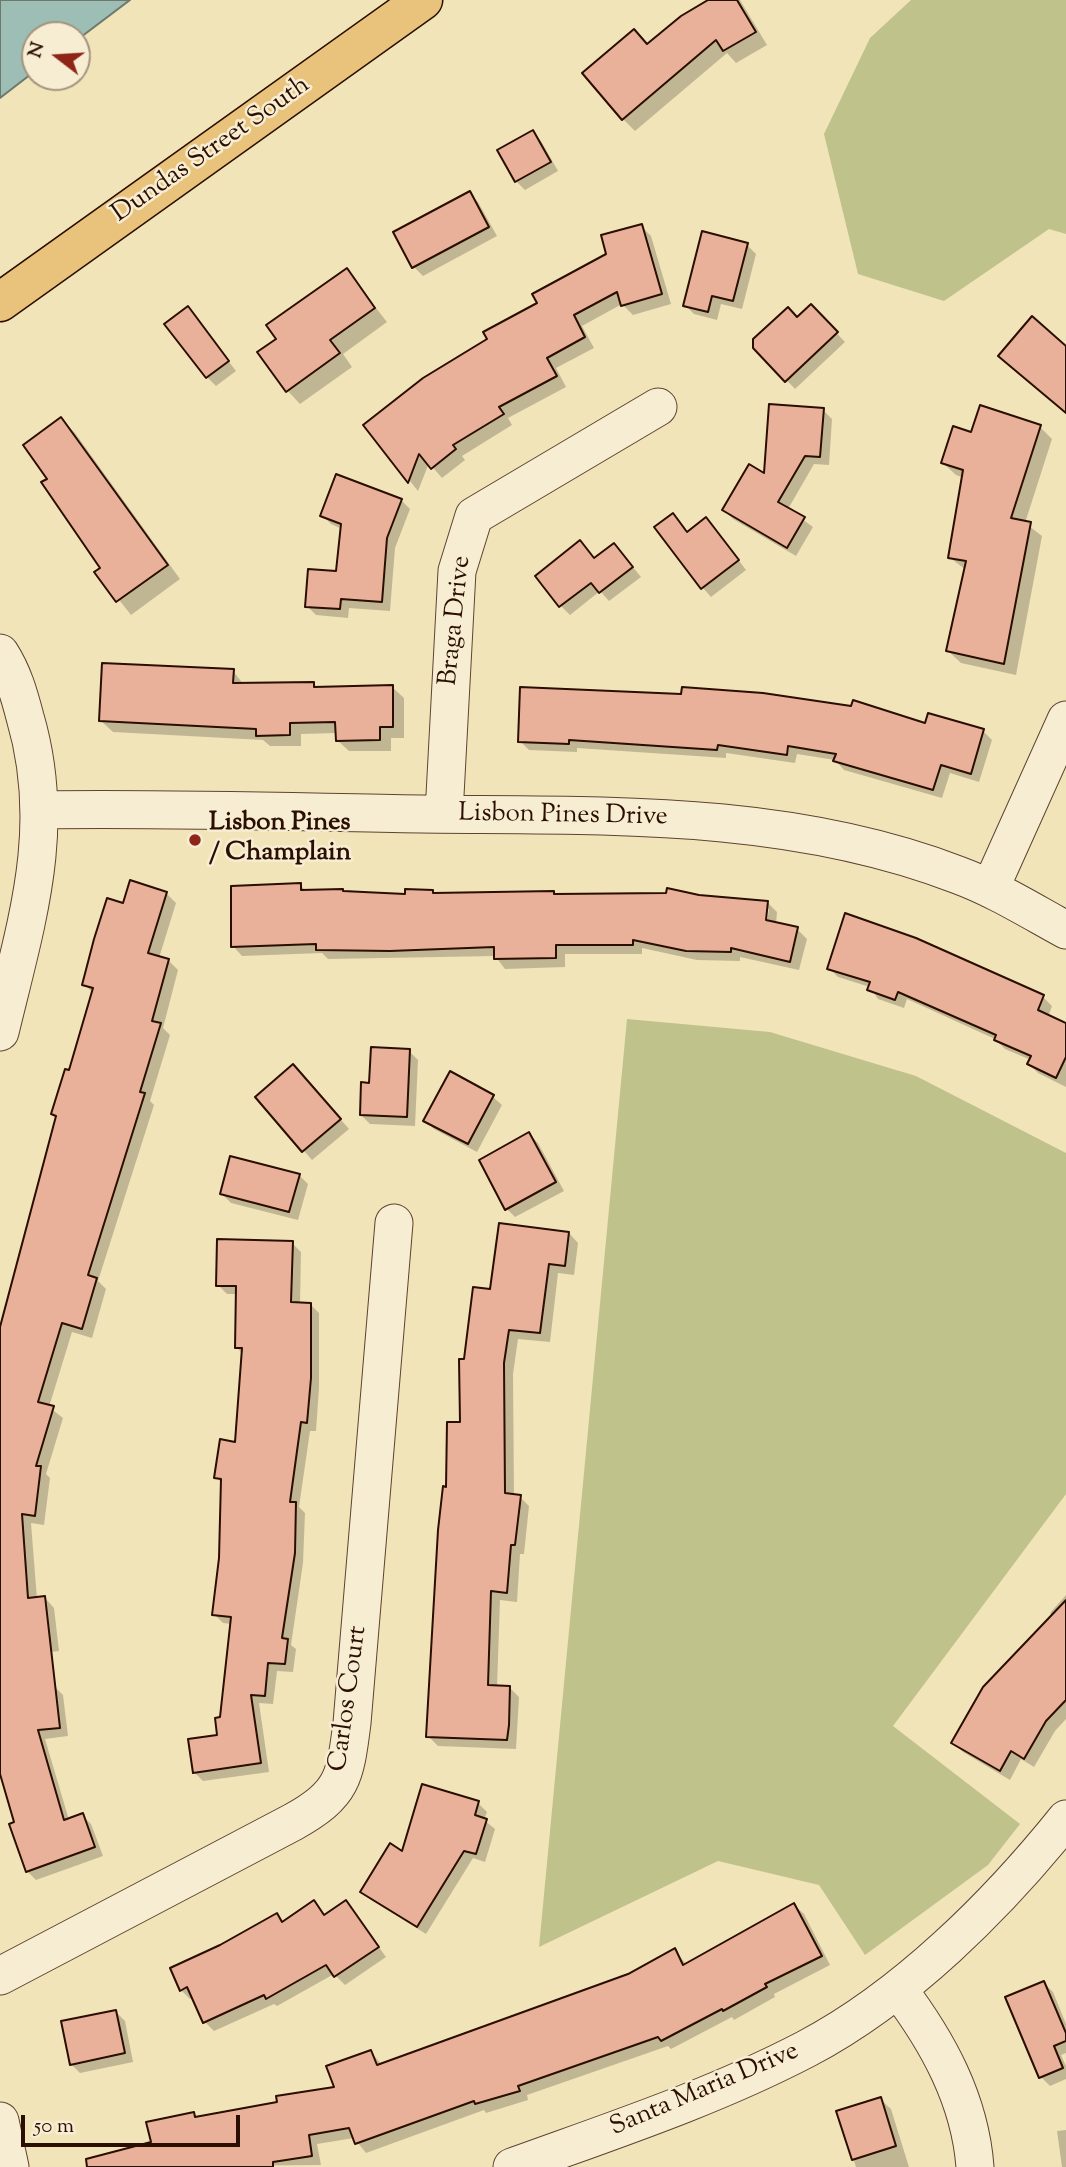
<!DOCTYPE html>
<style>
body{margin:0}
#map{position:relative;width:1066px;height:2167px;overflow:hidden;background:#f2e4b9;font-family:"Sorts Mill Goudy",serif}
canvas{display:block}
.north{position:absolute;left:21px;top:21px;width:70px;height:70px;box-sizing:border-box;background:#f7edd2;border:2px solid #a5947f;border-radius:50%;rotate:287deg;font-size:19px;font-weight:700;line-height:28px;text-align:center;color:#2a0e02}
.north::after{content:'';display:block;margin:auto;width:24px;height:32px;background:#8f2418;clip-path:polygon(50% 0,100% 100%,50% 72%,0 100%)}
.scale{position:absolute;left:21px;top:2115px;width:219px;height:32px;box-sizing:border-box;border:4px solid #2a0e02;border-top:0;padding-left:9px;font-size:21px;line-height:24px;white-space:nowrap;color:#2a0e02;-webkit-text-stroke:5px #f7edd2;paint-order:stroke}
</style>
<div id="map">
<canvas width="1066" height="2167"></canvas>
<div class="north">N</div>
<div class="scale">50 m</div>
</div>
<script>
const ctx = document.querySelector('canvas').getContext('2d');
ctx.lineJoin = 'round';
function fillPath(path, color) { ctx.fillStyle = color; ctx.fill(path, 'evenodd'); }
function strokePath(path, color, width, dash) { ctx.strokeStyle = color; ctx.lineWidth = width; ctx.lineCap = dash ? 'butt' : 'round'; ctx.setLineDash(dash || []); ctx.stroke(path); }
function write(font, color, halo, rows, align = 'center') {
  ctx.font = font + ' "Sorts Mill Goudy",serif'; ctx.lineWidth = 5; ctx.setLineDash([]); ctx.textBaseline = 'middle'; ctx.strokeStyle = halo; ctx.fillStyle = color; for (const [text, x, y, turn = 0] of rows) {
    ctx.save(); ctx.translate(x, y); ctx.rotate((+turn || 0) * Math.PI / 180); ctx.textAlign = isNaN(turn) ? turn : align; if (halo) ctx.strokeText(text, 0, 0); ctx.fillText(text, 0, 0); ctx.restore();
  }
}
fillPath(new Path2D(`
 M911,0h155v234l-17,-5 -105,72 -86,-27 -34,-140 46,-96z
 M627,1019l143,13 146,44 150,77v341l-173,232 127,98 -32,41 -123,90 -46,-70 -101,-24 -179,86z`), '#c0c28b');
const water = new Path2D(`
 M0,0h130l-53,40v-5h-42v36l-35,27z`);
fillPath(water, '#9cbeb4');
strokePath(water, '#6e786d', 2);
fillPath(new Path2D(`
 M712,0h28l27,45 -31,18 -9,-10 -92,78 -12,-12z
 M532,132l9,9 17,30 -33,19 -9,-9 -17,-30z
 M469,193l9,9 19,34 -74,40 -9,-9z
 M641,226l10,10 20,68 -38,11 -11,-11 -40,22 12,22 -38,20 10,19 -58,31 4,7 -50,31 3,4 -23,18 -13,-15 -11,28 -53,-66 244,-170z
 M747,245l9,9 -14,55 -21,-5 -4,16 -23,-6 -9,-9z
 M347,271l40,51 -44,32 9,13 -52,37 -13,-14 -9,-51z
 M811,306l34,36 -50,47 -40,-42z
 M188,308l48,63 -20,15 -9,-9z
 M823,410l9,9 -3,46 -15,-1 -26,45 25,18 -17,29 -63,-37 -9,-9 42,-34z
 M61,419l14,14 105,146 -49,36 -34,-43 5,-3 -53,-90z
 M1040,427l12,12 -27,84 17,13 -26,139 -55,-12 -13,-12 18,-81 -17,-13 15,-79 -8,-3 -13,-12 29,-29z
 M401,500l9,9 -15,39 -5,63 -41,-3 -1,10 -32,-3 -9,-9 31,-33 4,-44 -11,-5 -9,-9z
 M673,516l15,17 27,-4 31,41 -35,27 -8,-9z
 M580,542l16,18 27,-5 18,22 -32,24 -9,-10 -30,24 -9,-9z
 M233,671l11,14 70,-1 4,4 74,-1 12,11v40h-13v13h-42l-12,-11v-7l-36,1v12h-31l-7,-6 -150,-8 -12,-11z
 M926,725l57,6 9,9 -13,42 -29,-9 -8,25 -98,-28 -9,-10 -38,-6 -2,9 -69,-10v5l-149,-10v4l-48,-2 -9,-9z
 M300,885l6,6 37,-1 64,6 25,-5 4,4 118,-2 145,4 69,6 9,9 -1,12 21,5 10,10 -8,31 -59,-13v4l-43,-1 -55,-12v6h-77v13l-60,2 -10,-13 -167,3 -6,-6 -80,3 -9,-10zM766,909h3l-3,20h-3z
 M166,893l10,10 -17,55 9,2 10,10 -15,58 7,7 -20,66 4,4 -56,176 8,8 -14,49 -20,-6 -23,75 14,11 -17,56 4,4 -6,47 -13,-2 6,76 8,-1 9,10 5,43 -59,6v-321l57,-218 -4,-4 17,-42 24,-78 -10,-10 40,-79z
 M915,940l128,57 9,9 -4,11 18,8v62l-28,-14 -9,-9 2,-4 -26,-11 -10,-10 -88,-40 -3,9 -26,-9 -8,-12 -32,-10 -9,-9z
 M409,1051l9,9 -3,66 -45,-2 -9,-9 10,-31z
 M302,1075l47,54 -37,31 -55,-63z
 M493,1097l9,8 -25,47 -43,-23 -9,-9z
 M529,1134l9,9 26,48 -49,26 -9,-9z
 M299,1175l9,9 -10,36 -67,-17 -9,-9z
 M569,1233l9,10 -4,32 -16,-2 -8,69 -32,-3 -5,35 1,122 6,1 9,9 -5,48h-4l-3,48 -17,-2 -3,87h12l10,10 -3,52 -78,-3 -10,-10 20,-247 14,-65 3,-63 26,-70z
 M292,1243l9,9 -1,52h10l9,9v75l-3,43h-6l-11,76 6,6 -2,50 -12,82 5,4 -3,23 -16,-1 -4,33 -14,-1 10,69 -66,9 -9,-9 25,-35 13,-113 -9,-1 -9,-9 7,-56 2,-74 -7,-7 20,-33 7,-90 -7,-7 2,-53h-11l-9,-9z
 M1066,1595v124l-11,12 -21,36 -13,-8 -11,21 -47,-28 -10,-9 100,-127 -3,-3z
 M54,1686l9,9 5,41 -23,3 24,81 13,-5 9,9 12,32 -67,24 -9,-9 -27,-103v-76z
 M478,1803l9,9 -3,8 11,9 -10,33 -12,-4 -47,76 -55,-34 -9,-9 41,-38z
 M313,1902l13,14 20,-14 40,55 -41,28 -11,-11 -57,32 -3,-2 -60,27 -9,-9 -12,-25 -3,2 -9,-9 40,-44 55,-31 8,8z
 M794,1905l10,9 26,51 -56,29 1,3 -41,23 -2,-3 -61,32 -3,-3 -141,49 1,5 -42,13 -2,-3 -118,43 -12,-15 -37,6 4,21 -229,2 61,-24 40,-29 4,4 82,-14 57,-16 35,-36 11,13 247,-90 45,-25 13,15z
 M1044,1983l9,9 13,32v29l-5,2 5,11v13l-16,7 -9,-9 -34,-79z
 M116,2012l9,9 8,41 -53,11 -9,-9z
 M880,2099l11,10 18,58h-53l-18,-55z
 M1066,2130v37h-4l-5,-36z`), '#0003');
const building = new Path2D(`
 M708,0h29l19,32 -33,19 -7,-11 -94,80 -40,-47 52,-44 13,15 34,-28z
 M533,130l18,32 -36,20 -18,-32z
 M470,191l19,36 -77,41 -19,-36z
 M642,224l20,70 -41,12 -4,-14 -43,23 11,22 -38,21 10,18 -58,31 5,7 -51,31 3,4 -25,20 -12,-15 -11,29 -45,-58 60,-47 64,-39 -4,-7 54,-29 -5,-9 74,-40 -5,-19z
 M702,231l46,12 -15,58 -21,-5 -4,16 -25,-6z
 M347,268l28,40 -45,32 10,13 -54,39 -29,-40 19,-13 -10,-14z
 M811,304l27,28 -53,50 -32,-34v-9l35,-32 9,10z
 M188,306l41,55 -23,17 -42,-54z
 M1032,316l34,30v67l-68,-57z
 M769,404l55,4 -4,49 -15,-1 -27,46 27,15 -18,31 -65,-38 27,-46 15,9z
 M980,405l61,20 -30,93 20,4 -27,142 -58,-13 20,-90 -18,-3 15,-88 -22,-7 12,-37 18,6z
 M61,417l107,148 -52,37 -22,-30 6,-4 -59,-86 6,-3 -24,-34z
 M336,474l66,25 -15,39 -5,64 -41,-3 -1,10 -35,-2 3,-38 28,2 5,-47 -21,-8z
 M673,513l14,19 19,-15 33,43 -38,29 -47,-62z
 M580,540l14,18 20,-15 19,24 -34,26 -8,-10 -32,24 -24,-31z
 M102,663l132,6 -1,14 81,-1v5l79,-2v42h-13v13l-44,1 -1,-19 -45,1v12l-34,1v-7l-157,-8z
 M520,687l161,7 1,-7 81,6 88,13 2,-6 72,23 3,-10 56,16 -13,45 -30,-9 -8,25 -100,-29 3,-7 -48,-8 -1,9 -69,-10 -1,5 -148,-10v4l-51,-2z
 M130,880l37,12 -19,61 21,6 -17,62 9,2 -21,69 5,1 -57,182 9,3 -15,51 -20,-6 -24,79 16,4 -18,60h5l-6,50 -13,-2 6,84 17,-2 15,132 -22,2 26,90 19,-7 12,34 -69,25 -17,-48 5,-2 -14,-48v-447l56,-211 -5,-2 14,-45 4,1 24,-82 -11,-3 12,-46 13,-41 16,5z
 M301,883v7l42,-1v2l62,3v-5l28,1v3l121,-2v3l112,-1 1,-5 32,7 69,6 -2,19 32,7 -8,35 -59,-14v4l-45,-1 -53,-11v5h-77v13l-62,1v-12l-104,4 -74,-1v-6l-85,3v-61z
 M845,913l71,25 128,57 -6,15 28,13v34l-10,21 -29,-14 4,-8 -37,-16 2,-5 -98,-43 -3,8 -28,-10 3,-8 -43,-13z
 M371,1047l39,2 -3,68 -47,-2 1,-33 8,1z
 M293,1064l48,55 -39,33 -47,-55z
 M450,1071l44,24 -26,49 -45,-23z
 M529,1132l27,50 -51,28 -26,-50z
 M230,1156l70,18 -11,38 -69,-18z
 M499,1223l70,9 -4,34 -16,-2 -9,69 -31,-3 -5,33 1,130 16,2 -6,50h-4l-4,48 -16,-2 -3,94 22,1 -1,39 -2,15 -81,-3 12,-207 5,-44 3,1 1,-65h13l-1,-63h5l9,-72 17,2z
 M217,1239l76,2 -2,61 20,1v75l-4,45 -6,-1 -11,80h6l-1,51 -13,85 6,1 -3,25 -17,-1 -3,33 -14,-1 10,68 -68,10 -5,-34 29,-4 -2,-17 5,-1 11,-100 -19,-2 7,-57 2,-79 -7,-1 6,-39 15,3 7,-94h-7l1,-62h-20z
 M1066,1600v100l-20,21 -22,38 -13,-8 -11,20 -49,-28 32,-56z
 M422,1784l57,17 -4,14 12,4 -11,35 -12,-3 -47,76 -57,-35 30,-49 12,8z
 M314,1900l10,15 22,-15 33,47 -45,30 -8,-12 -60,34 -2,-4 -61,28 -16,-36 -7,4 -10,-23 50,-23 57,-32 5,9z
 M794,1903l28,53 -57,28 2,3 -44,24 -1,-2 -61,32 -3,-4 -140,49 2,5 -45,13 -1,-3 -119,43 -6,-16 -40,7 3,21 -39,6v5h-186l-1,-8 65,-17 -5,-20 48,-10 1,5 82,-15 -1,-6 58,-9 -8,-21 45,-16 6,15 251,-91 47,-26 8,17z
 M1044,1981l22,52v8l-12,5 9,22 -24,10 -34,-81z
 M116,2010l9,43 -55,12 -9,-44z
 M881,2097l15,49 -44,14 -16,-49z`);
fillPath(building, '#e9b09a');
strokePath(building, '#2a0e02', 2);
const minor = new Path2D(`
 M0,653c13,20 19,41 25,64 33,112 1,206 -25,315
 M40,810c127,-2 254,2 381,4 180,2 366,-5 537,61 38,14 73,36 108,55
 M444,814l13,-243 17,-55 184,-109
 M990,889l76,-169
 M0,1976l293,-154c50,-28 52,-44 59,-99l42,-500
 M898,1989c40,53 72,111 77,178
 M0,2121l10,46
 M512,2167c99,-36 200,-69 294,-118 99,-52 191,-144 260,-230`);
const major = new Path2D(`
 M0,302l423,-302`);
strokePath(minor, '#5c4430', 39);
strokePath(major, '#2a0e02', 41);
strokePath(minor, '#f7edd2', 37);
strokePath(major, '#e9c27c', 38);
for (const [x, y, r, color] of [
 [195,840,7,"#8f2418"]
]) { const dot = new Path2D(); dot.arc(x, y, r, 0, 2 * Math.PI); ctx.fillStyle = color; ctx.fill(dot); strokePath(dot, '#f7edd2', 2.5); }
write('26px', '#2a0e02', '#f7edd2', [
 ["Dundas Street South",212,151,-35],
 ["Braga Drive",457,621,-84],
 ["Lisbon Pines Drive",563,817,1],
 ["Carlos Court",350,1699,-82],
 ["Santa Maria Drive",705,2091,-23]
]);
write('bold 26px', '#2a0e02', '#f7edd2', [
 ["Lisbon Pines",209,825],
 ["/ Champlain",209,855]
], 'left');
</script>
